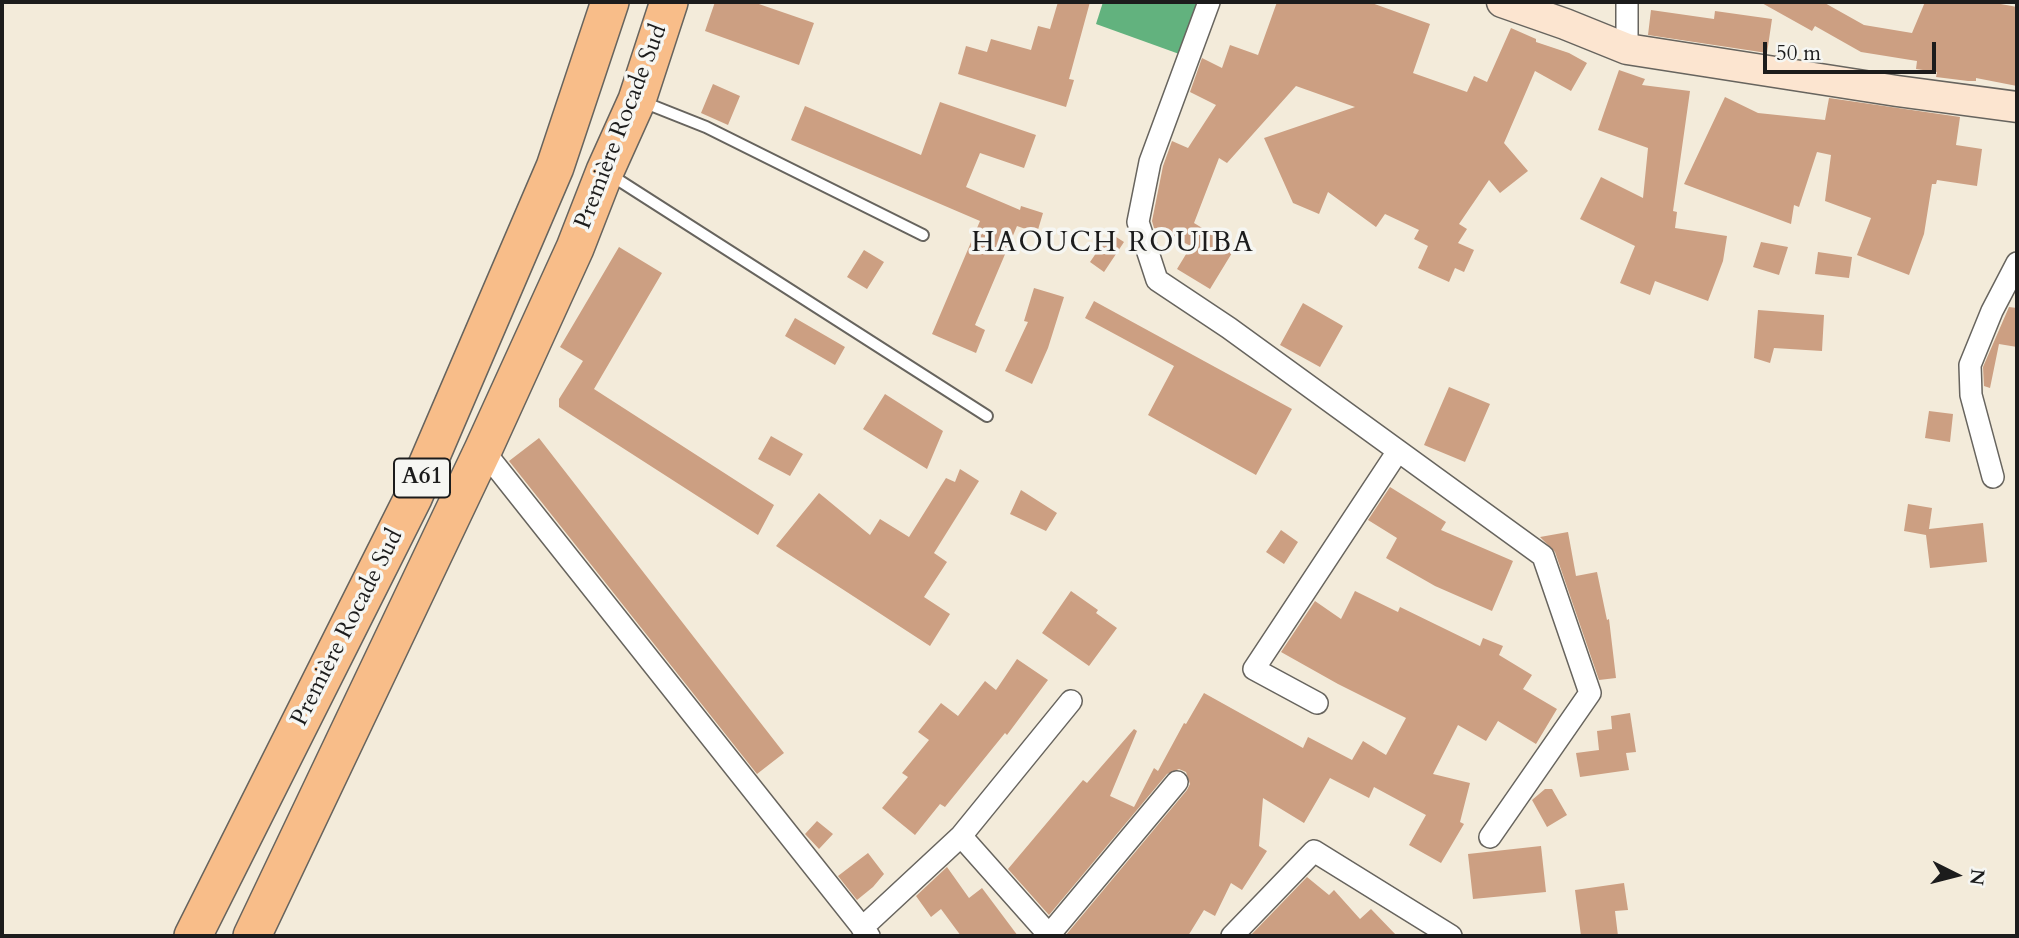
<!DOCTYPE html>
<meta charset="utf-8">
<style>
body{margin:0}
#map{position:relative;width:2019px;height:938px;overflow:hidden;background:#f3ebda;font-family:Cardo,serif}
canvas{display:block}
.frame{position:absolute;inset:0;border:4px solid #1c1c1c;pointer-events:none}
.north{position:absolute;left:1921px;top:840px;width:70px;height:70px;-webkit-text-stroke:5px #f6f6f2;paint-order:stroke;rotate:96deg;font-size:19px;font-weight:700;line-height:28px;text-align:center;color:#1c1c1c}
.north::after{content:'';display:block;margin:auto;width:24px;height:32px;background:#1c1c1c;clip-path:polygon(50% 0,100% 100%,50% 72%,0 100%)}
.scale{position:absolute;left:1763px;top:42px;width:173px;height:32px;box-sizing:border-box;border:4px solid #1c1c1c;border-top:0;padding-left:9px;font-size:21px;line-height:24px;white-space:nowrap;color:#1c1c1c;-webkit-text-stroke:5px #f6f6f2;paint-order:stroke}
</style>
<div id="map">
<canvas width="2019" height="938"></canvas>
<div class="frame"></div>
<div class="north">N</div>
<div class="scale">50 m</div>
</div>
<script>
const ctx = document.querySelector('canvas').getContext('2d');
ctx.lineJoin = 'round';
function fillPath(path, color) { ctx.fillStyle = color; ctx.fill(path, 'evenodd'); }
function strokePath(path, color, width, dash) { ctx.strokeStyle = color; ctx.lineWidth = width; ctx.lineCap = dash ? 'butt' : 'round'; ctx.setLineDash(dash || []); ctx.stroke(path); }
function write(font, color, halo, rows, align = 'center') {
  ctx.font = font + ' Cardo,serif'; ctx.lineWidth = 7; ctx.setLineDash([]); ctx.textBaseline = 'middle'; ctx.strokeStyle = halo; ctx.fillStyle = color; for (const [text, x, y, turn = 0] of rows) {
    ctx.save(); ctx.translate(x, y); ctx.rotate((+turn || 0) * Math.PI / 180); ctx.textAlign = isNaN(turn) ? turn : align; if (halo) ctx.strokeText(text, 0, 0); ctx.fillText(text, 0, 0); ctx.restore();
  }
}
fillPath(new Path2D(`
 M1103,2h98l-19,53 -86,-31z`), '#62b27e');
fillPath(new Path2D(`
 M715,2h38l61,21 -15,42 -94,-34z
 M1058,2h32l-21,77 5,1 -8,27 -108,-33 8,-28 21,6 4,-13 40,11 7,-24 12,3z
 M1277,2h92l61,22 -17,49 54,19 7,-16 13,6 24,-54 25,11v3l33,11 18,10 -16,28 -36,-20 -31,72 24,28 -28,22 -11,-13 -30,44 8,5 -9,14 16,7 -10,22 -9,-4 -6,14 -31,-14 10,-22 -14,-7 5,-9 -34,-16 -9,13 -48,-35 -9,22 -26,-11 -29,-65 91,-31 -59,-21 -69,77 -8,-5 -25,65 41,25 -25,41 -33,-20 14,-23 -37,-18 -2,-7 11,-55 9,-25 16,7 28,-43 -26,-13 12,-34 20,10 8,-23 28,10z
 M1760,2h63l41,23 48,8 13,-31h65l27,5v79l-41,-8v3h-8l-32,-4 1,-5 -21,-3 1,-8 -56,-9 -46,-26 -3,5z
 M1651,10l63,9 1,-8 57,8 -5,34 -119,-18z
 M1619,70l26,9 -3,6 48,6 -17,120 4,1 -2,16 52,8 -4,25 -15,40 -53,-20 -5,14 -30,-12 15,-37 -55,-27 21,-42 42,21 5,-50 -50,-18z
 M713,84l27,12 -12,29 -27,-12z
 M1725,97l33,16 67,7 4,-22 131,19 -4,28 26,4 -5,37 -40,-6 -1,4h-4l-8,50 -15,41 -52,-20 14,-37 -46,-17 6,-46 -14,-3 -18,55 -5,-2 -3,19 -107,-40z
 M940,102l96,33 -12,33 -44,-15 -14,34 54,23 1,-4 22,7 -6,20 -20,-7 -42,99 10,5 -9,23 -44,-19 48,-113 -189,-81 14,-34 116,49z
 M1110,233l14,9 -20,30 -14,-10z
 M1761,242l27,5 -9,28 -26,-8z
 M619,247l43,26 -68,116 180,116 -16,30 -199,-128v-8l24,-38 -23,-14z
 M864,250l20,12 -17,27 -20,-12z
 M1818,252l34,5 -3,21 -34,-4z
 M1034,288l30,9 -16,51 -16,36 -27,-13 23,-49 -4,-1z
 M1094,301l198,108 -36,66 -108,-60 26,-49 -89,-48z
 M1303,303l40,23 -23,41 -40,-22z
 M2009,307l8,1v39l-18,-3 -9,44 -6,-2 -1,-19z
 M1758,310l66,5 -2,36 -48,-3 -4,15 -16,-5z
 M795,318l50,29 -10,18 -50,-29z
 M1449,387l41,17 -25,58 -41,-17z
 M885,394l58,37 -16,38 -64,-40z
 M1929,411l24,3 -3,28 -25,-4z
 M771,436l32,18 -13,22 -32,-17z
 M539,438l245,315 -27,21 -248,-313z
 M960,469l19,12 -45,72 13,9 -23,35 26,17 -20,32 -154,-100 43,-53 51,42 10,-16 29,18 37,-59 9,4z
 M1390,487l56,35 -5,8 72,31 -21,50 -57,-25 -49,-28 11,-20 -29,-18z
 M1021,490l36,23 -11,18 -36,-17z
 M1908,504l24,4 -3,21 54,-6 4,39 -57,6 -4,-33 -22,-4z
 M1281,530l17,12 -14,22 -18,-12z
 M1568,532l8,44 21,-4 10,48 2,-1 7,59 -17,2 -44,-128 -15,-15z
 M1071,591l27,19 -2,3 21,15 -28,38 -47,-33z
 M1355,591l43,21 2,-5 80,39 3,-8 20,8 -4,9 33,20 -9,14 34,20 -21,35 -38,-23 -12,20 -28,-16 -25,49 37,9 -10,39 4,2 -23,39 -32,-18 17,-30 -52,-28 -5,11 -39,-20 -26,45 -41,-25 -4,48 8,5 -25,39 -11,-7 -16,33 -11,-6 -16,26h-123l122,-146 3,-6 -4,-12 -7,-3 -12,5 -118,141 -41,-46 75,-89 4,3 47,-54 3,2 -27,65 24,11 20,-39 4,3 26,-48 2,1 18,-31 99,55 5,-11 44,23 11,-19 23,14 20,-37 -68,-34 -57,-32 34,-51 26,18z
 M1017,659l31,21 -41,55 -2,-2 -60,74 -5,-3 -25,31 -33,-27 26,-31 -6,-4 27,-33 -11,-8 23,-29 17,13 27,-35 11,9z
 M1630,713l6,39 -10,1 3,17 -49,7 -4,-24 23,-3 -2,-19 15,-2 -1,-13z
 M1545,789h7l15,26 -20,12 -15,-27z
 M817,821l16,13 -14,15 -14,-15z
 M1541,846l5,46 -73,7 -5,-45z
 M868,853l16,21 -11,13 -16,13 -19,-24z
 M947,867l22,31 13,-10 36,48h-57l-20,-27 -10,8 -15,-21z
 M1307,877l22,18 5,-5 26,29 11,-10 26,27h-147z
 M1624,883l4,27 -13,1 3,25h-37l-6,-46z`), '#cc9f82');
const lane = new Path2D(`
 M643,102l63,25 217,108
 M609,174l378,242`);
const street = new Path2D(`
 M1209,2l-59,160 -12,60 19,58 72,48 314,228 47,137 -100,144
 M1627,49v-47
 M483,450l386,486
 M1993,477l-22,-82 -1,-30 22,-54 25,-48
 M1317,703l-63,-34 144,-218
 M961,836l110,-135
 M862,928l99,-92 88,99 128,-153
 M1232,936l82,-85 137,85`);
const secondary = new Path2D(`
 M1502,2l63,22 62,25 270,42 120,16`);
const highway = new Path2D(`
 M193,936l220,-438 142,-331 55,-165
 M252,936l231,-486 92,-202 30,-77 32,-71 32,-98`);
strokePath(lane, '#67645e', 14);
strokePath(street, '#67645e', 24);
strokePath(secondary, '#67645e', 33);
strokePath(highway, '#67645e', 40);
strokePath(lane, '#fff', 10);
strokePath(street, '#fff', 21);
strokePath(secondary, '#fce5d0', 30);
strokePath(highway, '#f8bd89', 37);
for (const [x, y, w] of [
 [422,478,56]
]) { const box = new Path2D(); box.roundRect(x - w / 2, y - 19.5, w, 39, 5); ctx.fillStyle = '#f6f6f2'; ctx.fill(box); strokePath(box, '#1c1c1c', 2); }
write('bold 23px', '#1c1c1c', null, [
 ["A61",422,478]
]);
write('24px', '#1c1c1c', '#f6f6f2', [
 ["Première Rocade Sud",622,127,-69],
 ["Première Rocade Sud",348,628,-63]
]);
ctx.letterSpacing = '2px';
write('28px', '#1c1c1c', '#f6f6f2', [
 ["HAOUCH ROUIBA",1113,245]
]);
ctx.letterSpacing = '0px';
</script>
